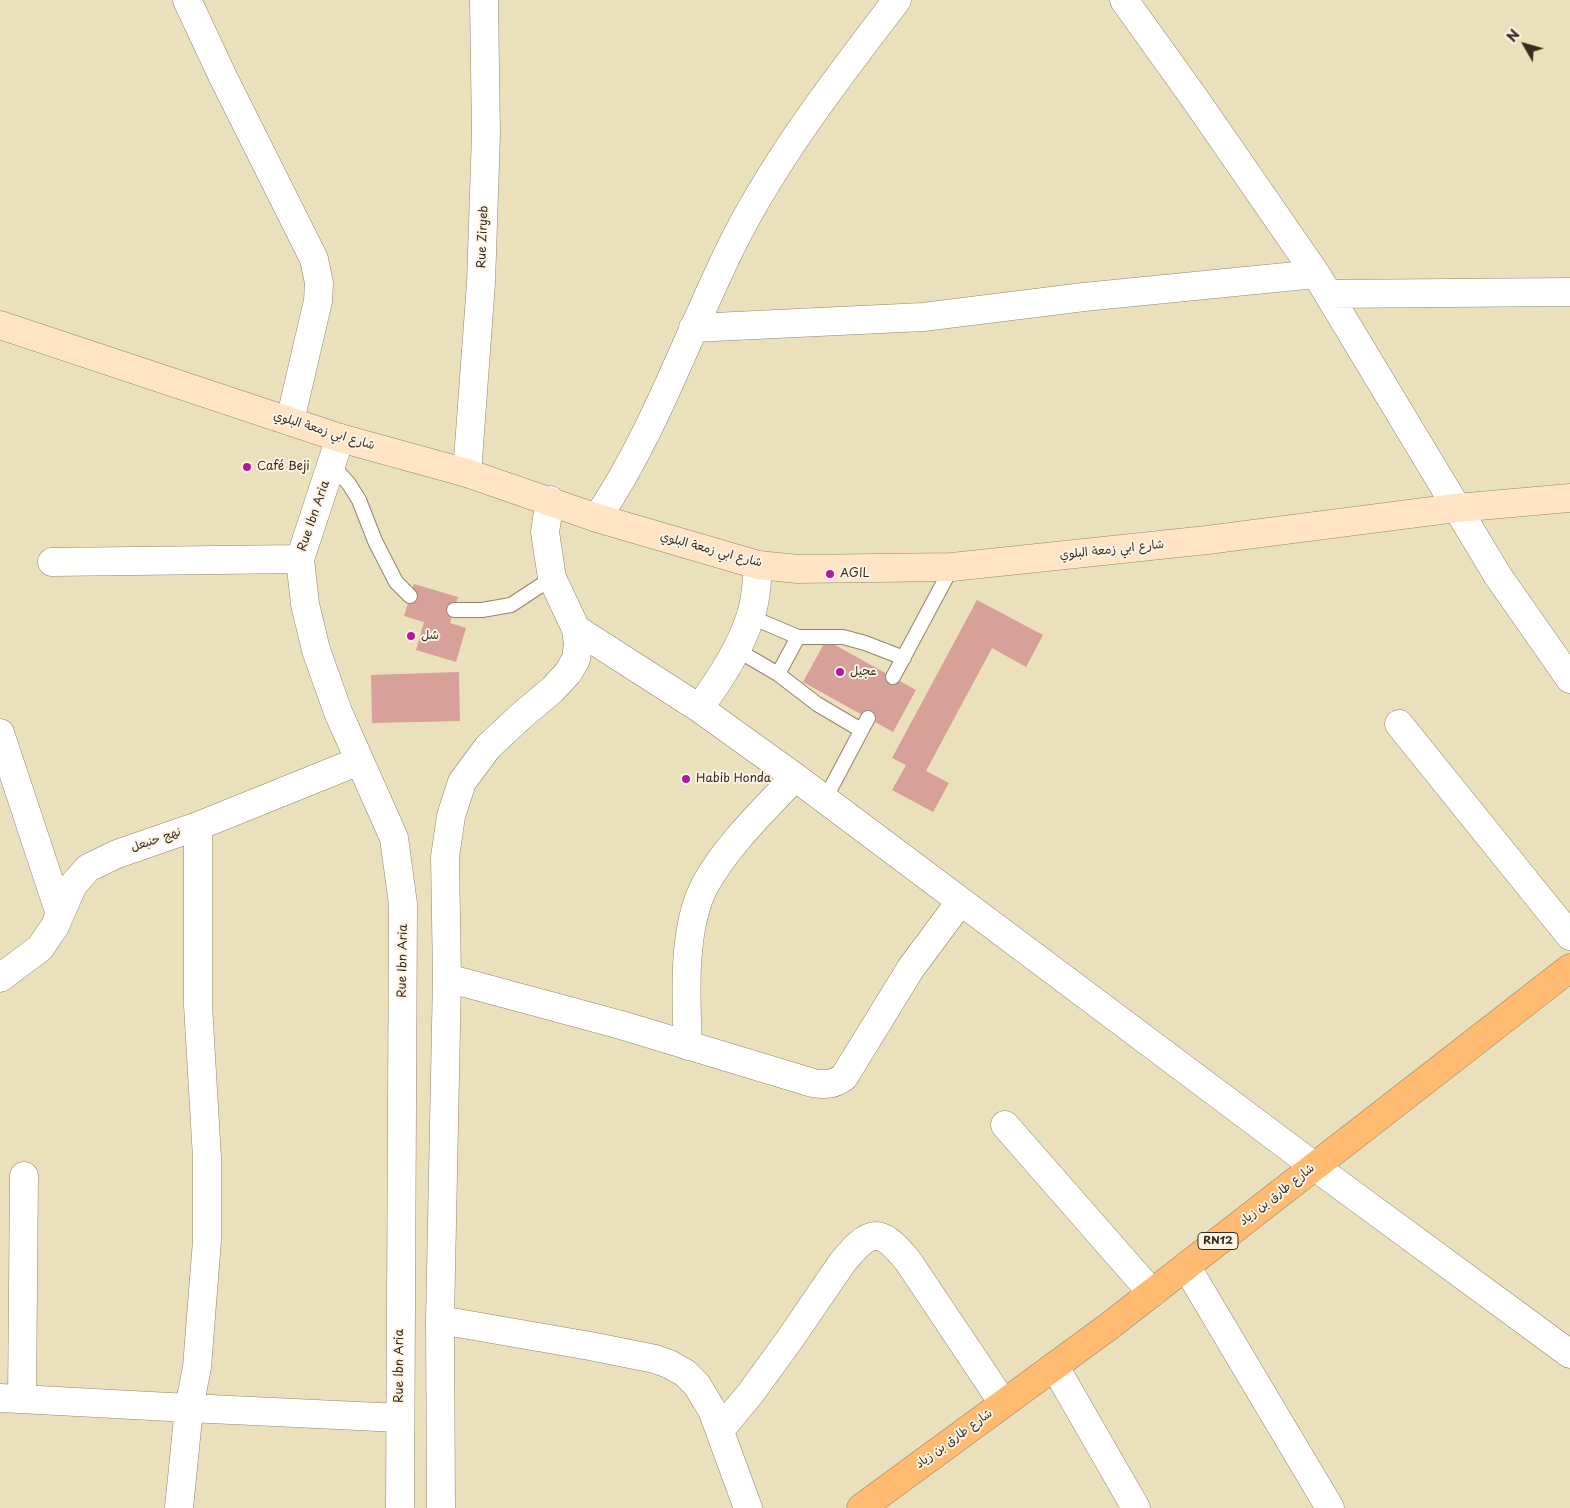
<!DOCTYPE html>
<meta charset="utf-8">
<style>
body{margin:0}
#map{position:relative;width:1570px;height:1508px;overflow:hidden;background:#eae0bc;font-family:"Playpen Sans",sans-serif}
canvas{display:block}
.north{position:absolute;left:1500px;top:20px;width:50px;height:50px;-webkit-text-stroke:4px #fcf5e5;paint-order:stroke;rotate:308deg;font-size:14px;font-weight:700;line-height:20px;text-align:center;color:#3b2a1e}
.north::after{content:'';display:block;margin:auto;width:18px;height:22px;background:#3b2a1e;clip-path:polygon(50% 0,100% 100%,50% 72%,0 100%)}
</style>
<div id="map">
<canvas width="1570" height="1508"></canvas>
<div class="north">N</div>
</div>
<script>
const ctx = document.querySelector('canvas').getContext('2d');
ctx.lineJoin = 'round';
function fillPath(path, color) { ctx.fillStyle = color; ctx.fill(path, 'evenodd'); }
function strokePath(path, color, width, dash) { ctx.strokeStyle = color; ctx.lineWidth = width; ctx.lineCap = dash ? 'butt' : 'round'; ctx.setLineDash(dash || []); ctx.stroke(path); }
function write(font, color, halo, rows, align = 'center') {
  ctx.font = font + ' "Playpen Sans","Playpen Sans Arabic",sans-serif'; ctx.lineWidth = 4; ctx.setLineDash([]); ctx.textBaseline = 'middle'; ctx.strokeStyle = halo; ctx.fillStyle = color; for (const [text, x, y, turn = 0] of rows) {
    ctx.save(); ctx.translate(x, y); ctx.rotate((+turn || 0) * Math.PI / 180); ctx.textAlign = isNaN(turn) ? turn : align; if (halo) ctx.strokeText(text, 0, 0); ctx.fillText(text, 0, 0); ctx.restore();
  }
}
fillPath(new Path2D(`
 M414,584l44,13 -8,26 16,5 -10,34 -40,-12 8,-28 -20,-6z
 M977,600l66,35 -17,32 -34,-19 -66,123 23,12 -16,29 -41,-22 14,-25 -14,-7z
 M826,640l90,50 -23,42 -90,-50z
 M459,672l1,49 -88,2 -1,-48z`), '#d7a098');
const lane = new Path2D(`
 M332,465l17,19 10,16 16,41 21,41 14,14
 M454,610h28l29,-5 41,-27
 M751,617l47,20h45l22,6 39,15
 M737,650l41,24 39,30 44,26
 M778,674l20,-37
 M893,677l59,-110
 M825,799l43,-81`);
const street = new Path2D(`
 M187,0l36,77 91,182 5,24 -1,18 -28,120
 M1124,0l71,99 121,175 182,302 72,103
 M1328,294l242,-2
 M693,328l230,-11 161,-20 232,-23
 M340,438l-40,121 5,45 11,46 22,62 56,126 9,66 -3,604
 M467,473l14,-190 5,-149 -2,-134
 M550,500l-5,32 7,46 24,51 123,79 96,69 519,389 256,188
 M597,518c59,-87 92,-188 139,-281 44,-85 103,-161 161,-237
 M52,562l248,-3
 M699,708c21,-28 40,-57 51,-90 6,-17 7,-36 8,-53
 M1399,724l171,212
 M0,733l60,181
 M0,978l40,-30 15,-22 18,-41 15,-17 29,-14 81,-28 161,-65
 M447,978l174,47 192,58c13,2 20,2 31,-6l67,-109 49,-66
 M688,1046c-2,-48 -6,-118 17,-161 22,-40 59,-75 90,-108
 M1005,1125l147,168
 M1186,1266l144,242
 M440,1320l150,26 65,13 14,5 16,9 12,12 15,25 36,98
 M1055,1367l81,141
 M0,1398l189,10 211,10
 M22,1399l2,-223
 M720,1430l30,-36 40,-55 52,-76c28,-34 37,-37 66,-2l95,142
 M179,1508l10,-100 8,-41 10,-126v-83l-9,-153v-179
 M441,1508l-1,-188 7,-342 -2,-121 6,-41 11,-34 26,-35 32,-30 32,-27 16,-17 8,-14 2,-15 -2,-15`);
const secondary = new Path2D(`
 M0,325l340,113 127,35 130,45 161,47 40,4 154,-2 255,-27 249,-32 114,-10`);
const primary = new Path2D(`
 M861,1508l247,-181 462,-359`);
strokePath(lane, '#92856d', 16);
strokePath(street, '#92856d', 29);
strokePath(secondary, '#92856d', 29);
strokePath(primary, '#92856d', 29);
strokePath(lane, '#fff', 14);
strokePath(street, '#fff', 28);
strokePath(secondary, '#ffe4c6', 28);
strokePath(primary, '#febb71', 28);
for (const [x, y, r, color] of [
 [247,467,5,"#b5179e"],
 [830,574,5,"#b5179e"],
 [411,636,5,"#b5179e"],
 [840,672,5,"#b5179e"],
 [686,779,5,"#b5179e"]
]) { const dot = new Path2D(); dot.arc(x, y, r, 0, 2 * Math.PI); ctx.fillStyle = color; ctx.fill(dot); strokePath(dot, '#fcf5e5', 2); }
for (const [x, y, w] of [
 [1218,1241,40]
]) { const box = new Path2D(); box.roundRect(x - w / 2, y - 8.5, w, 17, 4); ctx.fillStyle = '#fcf5e5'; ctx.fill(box); strokePath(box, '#3b2a1e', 1); }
write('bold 11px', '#3b2a1e', null, [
 ["RN12",1218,1241]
]);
write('12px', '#3b2a1e', '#fcf5e5', [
 ["Rue Ziryeb",483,237,-88],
 ["شارع ابي زمعة البلوي",324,431,17],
 ["Rue Ibn Aria",314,516,-71],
 ["شارع ابي زمعة البلوي",711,550,15],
 ["شارع ابي زمعة البلوي",1112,550,-6],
 ["نهج حنبعل",156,840,-19],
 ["Rue Ibn Aria",403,961,-89],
 ["شارع طارق بن زياد",1277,1195,-38],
 ["Rue Ibn Aria",400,1366,-90],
 ["شارع طارق بن زياد",954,1439,-36]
]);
write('12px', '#3b2a1e', '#fcf5e5', [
 ["Café Beji",257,467],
 ["AGIL",840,574],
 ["شل",421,636],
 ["عجيل",850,672],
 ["Habib Honda",696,779]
], 'left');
</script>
